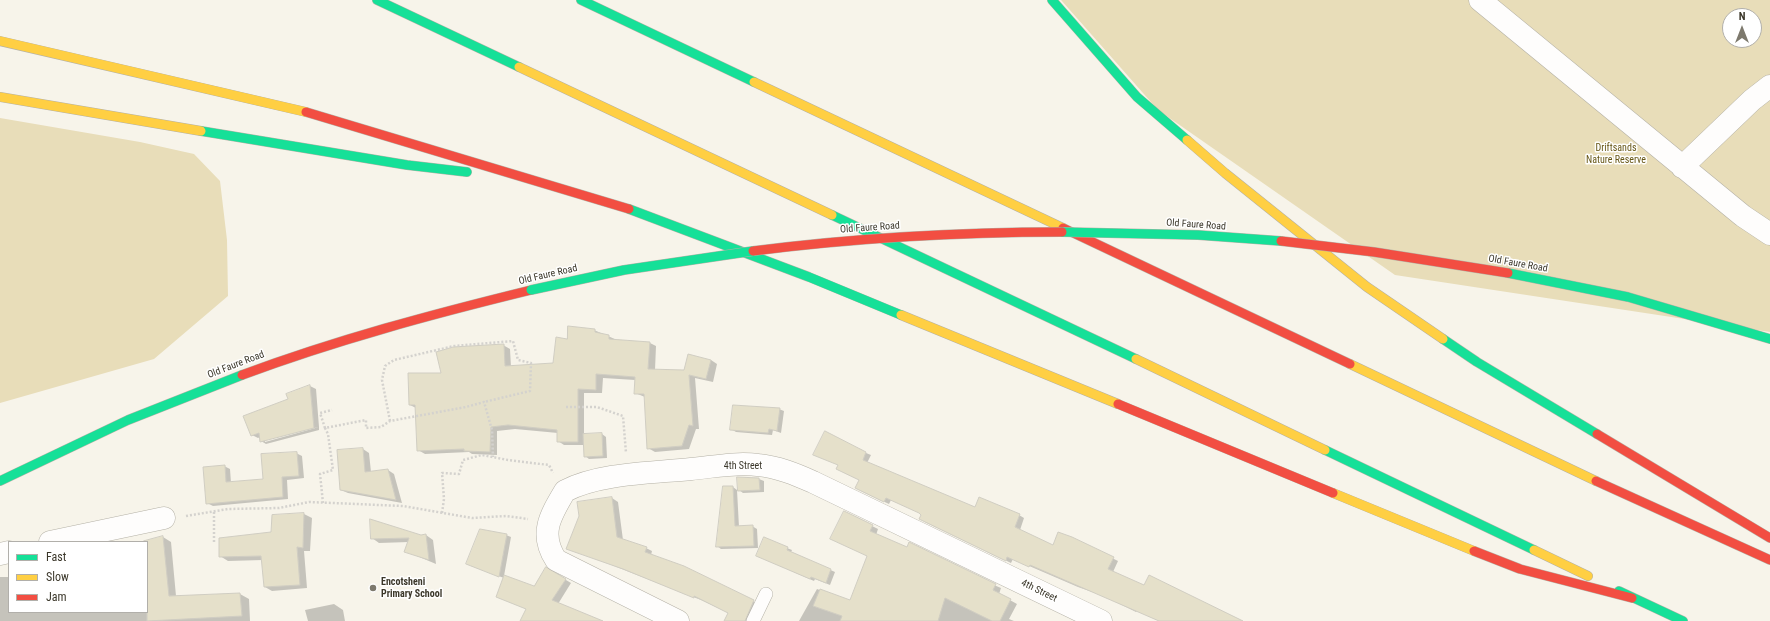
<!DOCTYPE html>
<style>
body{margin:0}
#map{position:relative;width:1770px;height:621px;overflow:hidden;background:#f7f4ea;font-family:"Roboto Condensed",sans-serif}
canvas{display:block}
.legend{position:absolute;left:8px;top:541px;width:140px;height:72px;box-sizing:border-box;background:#fff;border:1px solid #b1afaa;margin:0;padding:5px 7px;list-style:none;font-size:12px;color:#3b372a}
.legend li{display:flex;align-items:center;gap:8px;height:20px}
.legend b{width:20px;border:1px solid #b1afaa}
.north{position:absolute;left:1722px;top:8px;width:40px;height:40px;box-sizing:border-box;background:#fff;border:1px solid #b1afaa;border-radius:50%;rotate:0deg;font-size:11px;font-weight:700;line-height:16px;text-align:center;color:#3b372a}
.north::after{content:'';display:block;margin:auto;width:14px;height:18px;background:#7d796d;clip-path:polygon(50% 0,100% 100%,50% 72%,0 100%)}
</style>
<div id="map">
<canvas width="1770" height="621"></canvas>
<ul class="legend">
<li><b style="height:5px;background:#16e098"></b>Fast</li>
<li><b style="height:5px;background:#ffcf43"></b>Slow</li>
<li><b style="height:5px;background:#f24e42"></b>Jam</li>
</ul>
<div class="north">N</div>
</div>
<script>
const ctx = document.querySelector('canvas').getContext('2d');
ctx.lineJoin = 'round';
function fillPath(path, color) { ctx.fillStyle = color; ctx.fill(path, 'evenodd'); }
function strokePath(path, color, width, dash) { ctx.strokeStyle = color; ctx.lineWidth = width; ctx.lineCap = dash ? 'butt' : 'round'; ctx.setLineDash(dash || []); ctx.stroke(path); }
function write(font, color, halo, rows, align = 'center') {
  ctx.font = font + ' "Roboto Condensed",sans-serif'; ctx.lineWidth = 3; ctx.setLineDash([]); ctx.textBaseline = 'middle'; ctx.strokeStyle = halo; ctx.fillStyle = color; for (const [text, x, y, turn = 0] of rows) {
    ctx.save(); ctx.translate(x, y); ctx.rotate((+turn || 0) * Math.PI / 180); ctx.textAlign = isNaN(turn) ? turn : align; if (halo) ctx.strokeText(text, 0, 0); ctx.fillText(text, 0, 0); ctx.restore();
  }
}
fillPath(new Path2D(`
 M1061,0h709v332l-375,-57 -237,-165zM1730,16h24v24h-24z
 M0,118l140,24 54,12 26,27 7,59 1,56 -74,63 -154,44z`), '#e8ddb9');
fillPath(new Path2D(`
 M594,330l23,10 33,3 6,3 -1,24 30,1 26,-11 6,4 -4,18 -18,-4 4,51h-3l-7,20 -34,3 -7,-4 -3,-51 -10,-4v-13l-32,-2 -1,15h-18v42l18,-1 4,3 1,21 -18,1 -4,-3v-11h-21l-6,-4v-8l-43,-4 -18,2v24l-25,-1 -3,-2 -44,2 -7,-4 -2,-42 -6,-3 33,-31 60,-29 7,4 1,18 43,-3 14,-24z
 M310,386l6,3 3,38 -54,12v3l54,-15v3l-53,14 -5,-3 -1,-4 -2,1 -6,-3 37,-35 -2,-5z
 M779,409l5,2 -3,22 -8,-3 -1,5 -36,-3 -5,-3z
 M363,449l6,4 2,19 17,-2 6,4 8,29 -54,-10 -7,-3z
 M296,453l6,3 2,22 -17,2 1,19 -75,7 -6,-3 17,-37 6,3 1,14 33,-3z
 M866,453l5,2 -4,8 108,45 44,7 5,3 -4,12 33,16 19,-8 46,23 -5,11 31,14 6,-10 92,45h-82l-23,-10 -1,1 -40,-20 -1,1 -17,-6 -65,-28 -2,4 -86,-41 -4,-9 -30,-13 -2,4 -28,-13 -1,-11 -17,-8z
 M738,478l21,1 5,2v11l-21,1 -4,-3z
 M733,487l4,3 2,37 13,-1 5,3 1,19 -37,1 -4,-3z
 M612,498l6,4 5,38 23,8 6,3 -1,4 32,12 77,38 -8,16h-23v-8l-28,-13 -133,-52z
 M304,514l8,4 -2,33h-6l3,37 -35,3 -7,-4 -2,-27 -35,1 -8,-5 52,-23 1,-17z
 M872,526l6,3 -2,6 125,53 -2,6 18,10 -8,15 5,2h-215l18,-32 33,13 18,-46 -30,-14z
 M426,535l7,5 3,24 -31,-13 4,-9 -30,1 -7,-5z
 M506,535l5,2 -7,39 30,12 12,-20 25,15 -13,21 -7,17h-24v-12l-30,-12 7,-19 -33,-12z
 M163,537l8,5 5,54 64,-2 9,5 1,22h-250v-44h9v35h138l-1,-70z
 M787,548l5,2 -1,2 44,20 -5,13 -15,-6 -1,2 -52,-23z
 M334,604l9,6 2,11h-37l-3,-11z`), '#0003');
const building = new Path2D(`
 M568,326l27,3v3l14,3v4l41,3 -2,27 36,1 4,-16 23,6 -5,19 -17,-4 4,51 -4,-1 -7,21 -35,3 -3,-55h-10l1,-17 -39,-3v16l-18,-1v53h-21v-12l-49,-5 -17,2 -1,25 -26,-1v-2l-47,2 -2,-46h-6l-1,-32h33l-5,-21 17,-5 51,-3 1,22 48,-3 3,-26 11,2z
 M310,385l4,43 -54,14 -1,-9 -8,3 -8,-20 45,-17 -2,-5z
 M733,405l47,3 -3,23 -8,-2 -1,4 -38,-3z
 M825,431l41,21 -3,8 112,47 4,-10 41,17 -5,13 38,18 5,-13 14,5 42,20 -6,12 36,16 5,-10 94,46h-84l-129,-56 -1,2 -22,-10 -1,4 -87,-42 2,-4 -2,-2 -33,-15 -2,4 -29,-14 4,-8 -23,-11 2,-4 -25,-10z
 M602,433l1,23 -19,1 -1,-23z
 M363,448l2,24 23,-3 8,31 -56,-10 -3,-40z
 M297,452l2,24 -17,1 1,20 -77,7 -3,-37 22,-2 1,17 37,-3 -2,-25z
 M737,477l22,1 1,12 -22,1z
 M723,486h10l2,40 18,-1 1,21 -38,1z
 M612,497l5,40 30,10 -2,5 39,14 70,34 -9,21h-21l4,-8 -34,-17v2l-71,-29 -57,-20 13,-33 -2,-14z
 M844,511l29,14 -3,6 37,16 2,-5 87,42 -3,6 18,9 -11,22h-8l-47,-23 -7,23h-98l2,-5 -29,-10 7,-17 30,11 17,-44 -37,-17z
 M304,513l-1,35 -6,-1 3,38 -36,2 -3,-31 -42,1v-19l52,-6 1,-17z
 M370,519l51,16 5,-1 3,26 -25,-8 5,-14 -38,1z
 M480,529l27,5 -8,43 -33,-13z
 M163,536l6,60 71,-3 2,23 -95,5v-79l-3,-1z
 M764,537l24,10 -1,3 44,19 -5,14 -15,-6 -1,2 -54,-23z
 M546,567l20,12 -14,21 51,21h-83l6,-12 -30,-12 8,-22 30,11z`);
fillPath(building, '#e5e0ca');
strokePath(building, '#d0cdc2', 1);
const lane = new Path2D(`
 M753,621l13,-27`);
const street = new Path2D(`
 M1480,0l263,216 27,18
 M1682,167l70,-67 18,-14
 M50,542l114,-24
 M0,554l9,-2
 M678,621l-122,-61c-17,-26 -6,-44 9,-69 35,-18 87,-18 126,-22 22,-2 45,-7 67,-4 20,2 37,9 55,17l288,139`);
const fast = new Path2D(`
 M377,0l142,67
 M581,0l173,82
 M1052,0l85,97 50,43
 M201,131l206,34 60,7
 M629,209l180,68 92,38
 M832,215l304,144
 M1508,273l120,24 142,42
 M1443,339l34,23 120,72
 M1325,450l209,100
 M0,481l128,-61 114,-45
 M1619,591l64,30`);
const slow = new Path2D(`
 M0,41l306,71
 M519,67l313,148
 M754,82l309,146
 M0,97l201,34
 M1187,140l38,33 142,114 76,52
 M901,315l217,89
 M1136,359l189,91
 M1350,364l246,117
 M1333,493l141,58
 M1534,550l54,26`);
const jam = new Path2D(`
 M306,112l323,97
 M1063,228l287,136
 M242,375c94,-35 191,-61 289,-85
 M1118,404l215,89
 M1597,434l173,104
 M1596,481l174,79
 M1474,551l46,18 112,29`);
strokePath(lane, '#b4b1a6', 14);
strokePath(street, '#b4b1a6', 23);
strokePath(fast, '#b4b1a6', 10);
strokePath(slow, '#b4b1a6', 10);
strokePath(jam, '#b4b1a6', 10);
strokePath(new Path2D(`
 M566,407h31l26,9 3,37
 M390,421l-8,-41 3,-14 9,-6 60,-14 59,-5 5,19 13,3 -1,28 -46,11
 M325,428l-5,-15 12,-3
 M323,503l-3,-29 13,-4 -5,-36 -3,-6 41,-8v8l15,-1 9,-6 76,-14 18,-5 8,28 1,27
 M214,512v31
 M442,513l2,-14 -2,-26 17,1 4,-14 19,-5 26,5 41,5 4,8
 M186,516l42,-7 51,-1 30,-6 94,4 69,12 34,-2 22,3`), '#d4d2ce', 2.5, [2, 2]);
strokePath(lane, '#fefdfc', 13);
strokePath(street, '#fefdfc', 22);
strokePath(fast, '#16e098', 9);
strokePath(slow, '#ffcf43', 9);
strokePath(jam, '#f24e42', 9);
const fastBridge = new Path2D(`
 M1062,232l136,3 83,6
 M531,290l93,-20 129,-19`);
const jamBridge = new Path2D(`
 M1281,241l93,11 134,21
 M753,251c102,-13 205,-19 309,-19`);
strokePath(fastBridge, '#b4b1a6', 10, []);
strokePath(jamBridge, '#b4b1a6', 10, []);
strokePath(fastBridge, '#16e098', 9);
strokePath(jamBridge, '#f24e42', 9);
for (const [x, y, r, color] of [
 [373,588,4,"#7d796d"]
]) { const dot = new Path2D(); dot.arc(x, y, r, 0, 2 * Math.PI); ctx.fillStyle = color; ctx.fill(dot); strokePath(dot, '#fff', 1.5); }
write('10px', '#665615', '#fff', [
 ["Driftsands",1616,148],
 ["Nature Reserve",1616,160]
]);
write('10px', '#3b372a', '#fff', [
 ["Old Faure Road",1196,225,4],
 ["Old Faure Road",870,228,-4],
 ["Old Faure Road",1518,264,10],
 ["Old Faure Road",548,275,-13],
 ["Old Faure Road",236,365,-21],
 ["4th Street",743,466],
 ["4th Street",1039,591,26]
]);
write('bold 10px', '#3b372a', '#fff', [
 ["Encotsheni",381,582],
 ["Primary School",381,594]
], 'left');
</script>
